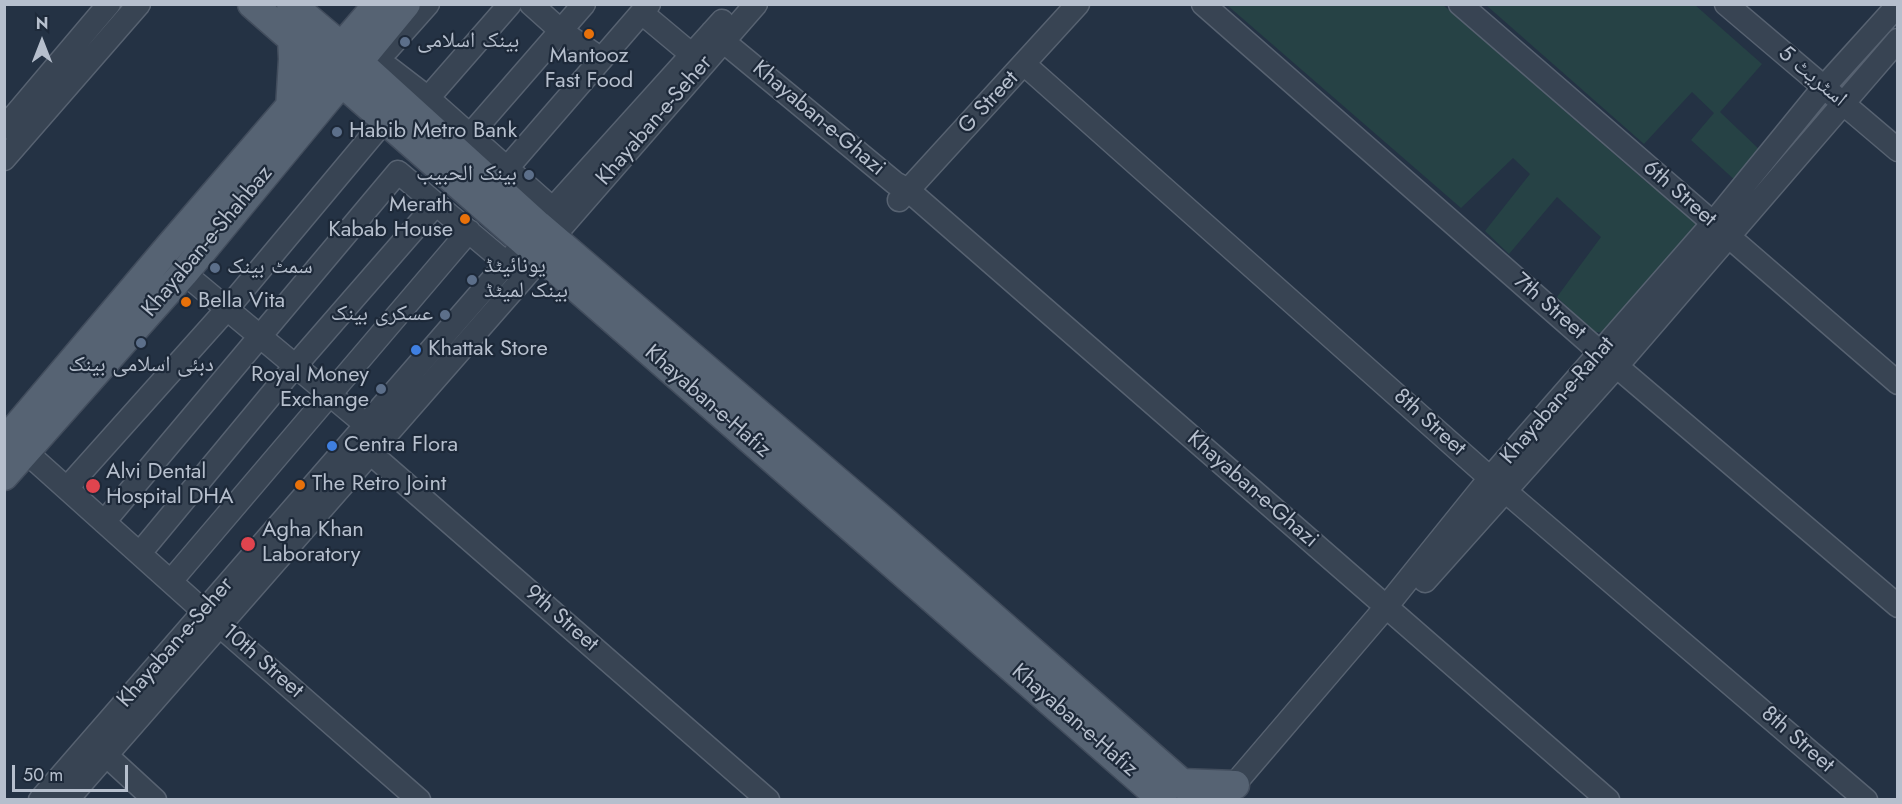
<!DOCTYPE html>
<meta charset="utf-8">
<style>
body{margin:0}
#map{position:relative;width:1902px;height:804px;overflow:hidden;background:#243244;font-family:Jost,sans-serif}
canvas{display:block}
.frame{position:absolute;inset:0;border:6px solid #b6bfcd;pointer-events:none}
.north{position:absolute;left:12px;top:12px;width:60px;height:60px;-webkit-text-stroke:4px #1d2939;paint-order:stroke;rotate:0deg;font-size:16px;font-weight:700;line-height:24px;text-align:center;color:#b6bfcd}
.north::after{content:'';display:block;margin:auto;width:21px;height:27px;background:#b6bfcd;clip-path:polygon(50% 0,100% 100%,50% 72%,0 100%)}
.scale{position:absolute;left:12px;top:765px;width:116px;height:27px;box-sizing:border-box;border:3px solid #b6bfcd;border-top:0;padding-left:8px;font-size:18px;line-height:21px;white-space:nowrap;color:#b6bfcd;-webkit-text-stroke:4px #1d2939;paint-order:stroke}
</style>
<div id="map">
<canvas width="1902" height="804"></canvas>
<div class="frame"></div>
<div class="north">N</div>
<div class="scale">50 m</div>
</div>
<script>
const ctx = document.querySelector('canvas').getContext('2d');
ctx.lineJoin = 'round';
function fillPath(path, color) { ctx.fillStyle = color; ctx.fill(path, 'evenodd'); }
function strokePath(path, color, width, dash) { ctx.strokeStyle = color; ctx.lineWidth = width; ctx.lineCap = dash ? 'butt' : 'round'; ctx.setLineDash(dash || []); ctx.stroke(path); }
function write(font, color, halo, rows, align = 'center') {
  ctx.font = font + ' Jost,"Noto Naskh Arabic",sans-serif'; ctx.lineWidth = 4.5; ctx.setLineDash([]); ctx.textBaseline = 'middle'; ctx.strokeStyle = halo; ctx.fillStyle = color; for (const [text, x, y, turn = 0] of rows) {
    ctx.save(); ctx.translate(x, y); ctx.rotate((+turn || 0) * Math.PI / 180); ctx.textAlign = isNaN(turn) ? turn : align; if (halo) ctx.strokeText(text, 0, 0); ctx.fillText(text, 0, 0); ctx.restore();
  }
}
fillPath(new Path2D(`
 M1227,5h216l208,181 7,-7 47,44 -94,110 -17,-1 -37,-35 44,-60 -44,-40 -48,57 -24,-23 45,-57 -17,-16 -52,50z
 M1486,5h209l67,59 -42,48 42,40 -24,31 -47,-43 23,-27 -22,-21 -48,52z`), '#264245');
const minor = new Path2D(`
 M531,4l29,26 41,29
 M1203,4l398,349 297,253
 M1460,4l438,379
 M1726,4l172,146
 M642,13l49,41
 M712,32l183,151 13,7 700,610
 M388,49l40,-45
 M1024,64l466,414 376,322
 M385,65l43,33 135,120
 M428,98l82,-94
 M4,128l105,-124
 M470,135l114,-131
 M4,159l135,-155
 M508,167l141,-163
 M899,200l179,-196
 M538,225l184,-204
 M553,237l203,-233
 M184,273l193,161
 M360,444l408,356
 M26,452l193,173 200,175
 M67,488l160,-179 158,-189
 M104,522l294,-350 120,101
 M140,553l155,-187 141,-162
 M171,581l298,-350
 M1425,581l192,-215 281,-326
 M106,755l49,45
 M40,800l485,-558
 M67,800l474,-542
 M1221,800l165,-193 104,-129 223,-255 110,-135 75,-83`);
const major = new Path2D(`
 M252,4l911,796
 M291,4l51,43 196,178 348,298 315,277
 M290,109l3,-50 -1,-20
 M4,442l164,-194 210,-244
 M4,476l180,-203 222,-269
 M1181,783l54,2`);
strokePath(minor, '#576271', 25);
strokePath(major, '#424d5d', 31);
strokePath(minor, '#384453', 22);
strokePath(major, '#566373', 28);
for (const [x, y, r, color] of [
 [589,34,6,"#e8710a"],
 [405,42,6,"#5c6f8a"],
 [337,132,6,"#5c6f8a"],
 [529,175,6,"#5c6f8a"],
 [465,219,6,"#e8710a"],
 [215,268,6,"#5c6f8a"],
 [472,280,6,"#5c6f8a"],
 [186,302,6,"#e8710a"],
 [445,315,6,"#5c6f8a"],
 [141,343,6,"#5c6f8a"],
 [416,350,6,"#3f7fe0"],
 [381,389,6,"#5c6f8a"],
 [332,446,6,"#3f7fe0"],
 [300,485,6,"#e8710a"],
 [93,486,8,"#e0444e"],
 [248,544,8,"#e0444e"]
]) { const dot = new Path2D(); dot.arc(x, y, r, 0, 2 * Math.PI); ctx.fillStyle = color; ctx.fill(dot); strokePath(dot, '#1d2939', 2); }
write('22px', '#b6bfcd', '#1d2939', [
 ["بینک اسلامی",417,42],
 ["Mantooz",589,57,"center"],
 ["Fast Food",589,82,"center"],
 ["Habib Metro Bank",349,132],
 ["بينک الحبيب",517,175,"right"],
 ["Merath",453,206,"right"],
 ["Kabab House",453,231,"right"],
 ["یونائیٹڈ",484,267],
 ["بینک لمیٹڈ",484,292],
 ["سمٹ بینک",227,268],
 ["Bella Vita",198,302],
 ["عسکری بینک",433,315,"right"],
 ["Khattak Store",428,350],
 ["دبئی اسلامی بینک",141,366,"center"],
 ["Royal Money",369,376,"right"],
 ["Exchange",369,401,"right"],
 ["Centra Flora",344,446],
 ["Alvi Dental",106,473],
 ["Hospital DHA",106,498],
 ["The Retro Joint",312,485],
 ["Agha Khan",262,531],
 ["Laboratory",262,556]
], 'left');
write('22px', '#b6bfcd', '#1d2939', [
 ["اسٹریٹ 5",1812,77,40],
 ["G Street",989,103,-47],
 ["Khayaban-e-Ghazi",818,119,40],
 ["Khayaban-e-Seher",655,121,-49],
 ["6th Street",1679,194,41],
 ["Khayaban-e-Shahbaz",208,242,-50],
 ["7th Street",1549,307,41],
 ["Khayaban-e-Rahat",1558,401,-49],
 ["Khayaban-e-Hafiz",707,402,41],
 ["8th Street",1429,423,42],
 ["Khayaban-e-Ghazi",1252,490,41],
 ["9th Street",561,619,41],
 ["Khayaban-e-Seher",176,643,-49],
 ["10th Street",262,662,41],
 ["Khayaban-e-Hafiz",1074,721,41],
 ["8th Street",1797,740,41]
]);
</script>
